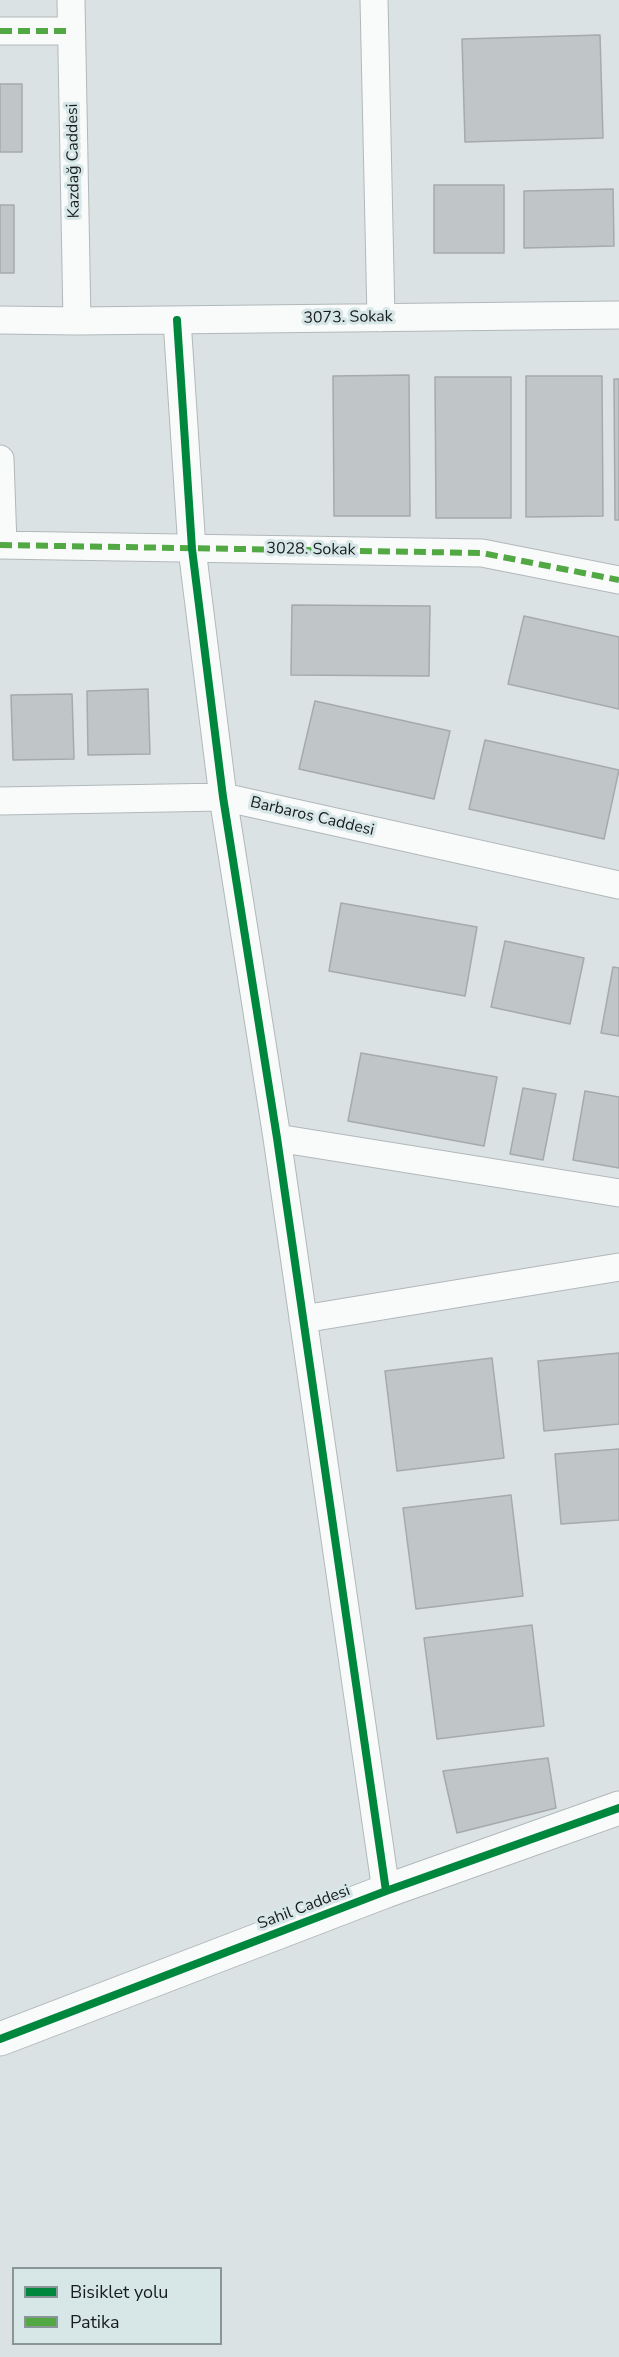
<!DOCTYPE html>
<meta charset="utf-8">
<style>
body{margin:0}
#map{position:relative;width:619px;height:2357px;overflow:hidden;background:#dae2e4;font-family:"Nunito Sans",sans-serif}
canvas{display:block}
.legend{position:absolute;left:12px;top:2267px;width:210px;height:78px;box-sizing:border-box;background:#d7e6e7;border:2px solid #8a9596;margin:0;padding:8px 10px;list-style:none;font-size:18px;color:#171c1c}
.legend li{display:flex;align-items:center;gap:12px;height:30px}
.legend b{width:30px;border:2px solid #8a9596}
</style>
<div id="map">
<canvas width="619" height="2357"></canvas>
<ul class="legend">
<li><b style="height:8px;background:#00873e"></b>Bisiklet yolu</li>
<li><b style="height:8px;background:#52a943"></b>Patika</li>
</ul>
</div>
<script>
const ctx = document.querySelector('canvas').getContext('2d');
ctx.lineJoin = 'round';
function fillPath(path, color) { ctx.fillStyle = color; ctx.fill(path, 'evenodd'); }
function strokePath(path, color, width, dash) { ctx.strokeStyle = color; ctx.lineWidth = width; ctx.lineCap = dash ? 'butt' : 'round'; ctx.setLineDash(dash || []); ctx.stroke(path); }
function write(font, color, halo, rows, align = 'center') {
  ctx.font = font + ' "Nunito Sans",sans-serif'; ctx.lineWidth = 6; ctx.setLineDash([]); ctx.textBaseline = 'middle'; ctx.strokeStyle = halo; ctx.fillStyle = color; for (const [text, x, y, turn = 0] of rows) {
    ctx.save(); ctx.translate(x, y); ctx.rotate((+turn || 0) * Math.PI / 180); ctx.textAlign = isNaN(turn) ? turn : align; if (halo) ctx.strokeText(text, 0, 0); ctx.fillText(text, 0, 0); ctx.restore();
  }
}
const building = new Path2D(`
 M600,35l3,103 -138,4 -3,-103z
 M0,84h22v68h-22z
 M434,185h70v68h-70z
 M613,189l1,57 -90,2v-57z
 M0,205h14v68h-14z
 M409,375l1,141h-76l-1,-140z
 M526,376h76l1,140 -77,1z
 M435,377h76v141h-75z
 M614,379h5v141h-4z
 M292,605l138,1 -1,70 -138,-1z
 M524,616l95,21v72l-111,-25z
 M148,689l2,65 -62,1 -1,-64z
 M72,694l2,65 -61,1 -2,-65z
 M315,701l135,30 -16,68 -135,-30z
 M485,740l134,30 -15,69 -135,-30z
 M341,903l136,24 -12,69 -136,-25z
 M505,941l79,17 -14,66 -79,-17z
 M613,967l6,1v68l-18,-3z
 M361,1053l136,24 -13,69 -136,-25z
 M523,1088l33,6 -13,66 -33,-6z
 M585,1091l34,6v71l-46,-8z
 M619,1353v71l-75,7 -6,-70z
 M492,1358l12,100 -107,13 -12,-100z
 M619,1449v71l-58,4 -6,-70z
 M511,1495l12,101 -107,13 -13,-101z
 M532,1625l12,101 -107,13 -13,-101z
 M548,1758l8,50 -99,25 -14,-62z`);
fillPath(building, '#c0c6c7');
strokePath(building, '#a5aaab', 1.5);
const street = new Path2D(`
 M71,0l6,321
 M374,0l7,318
 M0,31h71
 M0,320l77,1 542,-6
 M177,320l15,229 31,248 54,341 109,753
 M0,459l3,86
 M0,545l482,8 137,27
 M0,801l223,-4 396,88
 M277,1138l342,55
 M303,1319l316,-52`);
const secondary = new Path2D(`
 M0,2039l386,-148 233,-83`);
strokePath(street, '#b2b8ba', 29);
strokePath(secondary, '#b2b8ba', 35);
strokePath(street, '#f9fbfb', 27);
strokePath(secondary, '#f9fbfb', 33);
strokePath(new Path2D(`
 M0,31h71
 M0,545l482,8 137,27`), '#52a943', 6, [12, 6]);
strokePath(new Path2D(`
 M177,320l15,229 31,248 54,341 109,753
 M0,2039l386,-148 233,-83`), '#00873e', 8);
write('16px', '#171c1c', '#d7e6e7', [
 ["Kazdağ Caddesi",74,161,-91],
 ["3073. Sokak",348,318,-1],
 ["3028. Sokak",311,550,1],
 ["Barbaros Caddesi",312,817,13],
 ["Sahil Caddesi",304,1908,-21]
]);
</script>
